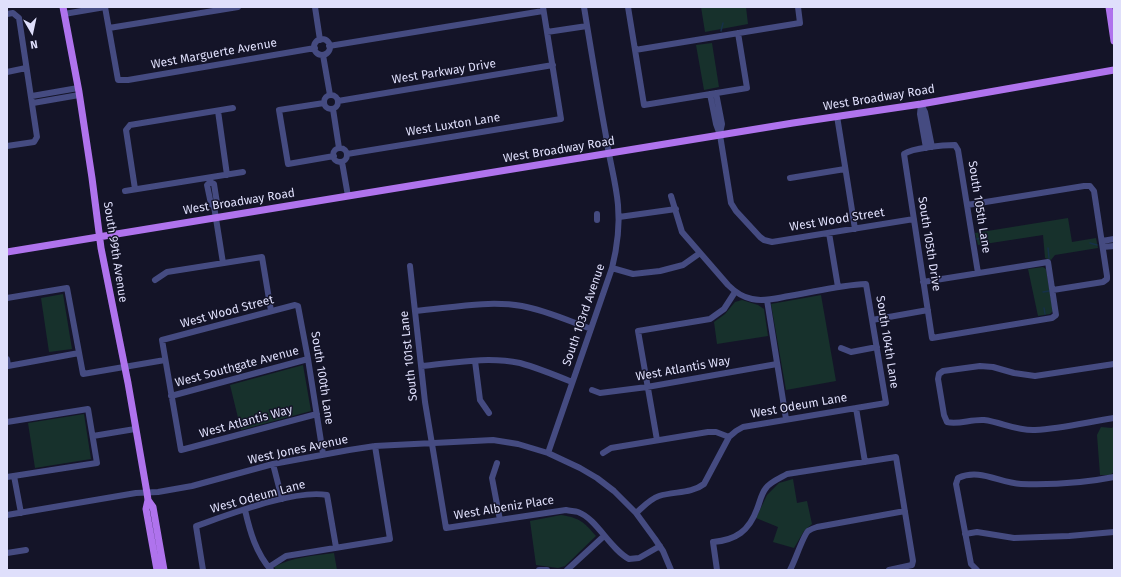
<!DOCTYPE html>
<style>
body{margin:0}
#map{position:relative;width:1121px;height:577px;overflow:hidden;background:#141428;font-family:"Fira Sans",sans-serif}
canvas{display:block}
.frame{position:absolute;inset:0;border:8px solid #dfdffb;pointer-events:none}
.north{position:absolute;left:12px;top:12px;width:40px;height:40px;-webkit-text-stroke:3px #141428;paint-order:stroke;rotate:171deg;font-size:11px;font-weight:700;line-height:16px;text-align:center;color:#dfdffb}
.north::after{content:'';display:block;margin:auto;width:14px;height:18px;background:#dfdffb;clip-path:polygon(50% 0,100% 100%,50% 72%,0 100%)}
</style>
<div id="map">
<canvas width="1121" height="577"></canvas>
<div class="frame"></div>
<div class="north">N</div>
</div>
<script>
const ctx = document.querySelector('canvas').getContext('2d');
ctx.lineJoin = 'round';
function fillPath(path, color) { ctx.fillStyle = color; ctx.fill(path, 'evenodd'); }
function strokePath(path, color, width, dash) { ctx.strokeStyle = color; ctx.lineWidth = width; ctx.lineCap = dash ? 'butt' : 'round'; ctx.setLineDash(dash || []); ctx.stroke(path); }
function write(font, color, halo, rows, align = 'center') {
  ctx.font = font + ' "Fira Sans",sans-serif'; ctx.lineWidth = 3; ctx.setLineDash([]); ctx.textBaseline = 'middle'; ctx.strokeStyle = halo; ctx.fillStyle = color; for (const [text, x, y, turn = 0] of rows) {
    ctx.save(); ctx.translate(x, y); ctx.rotate((+turn || 0) * Math.PI / 180); ctx.textAlign = isNaN(turn) ? turn : align; if (halo) ctx.strokeText(text, 0, 0); ctx.fillText(text, 0, 0); ctx.restore();
  }
}
fillPath(new Path2D(`
 M701,7h45l2,17 -43,8z
 M712,43l7,44 -15,3 -8,-45z
 M1068,218l4,24 24,-4 2,10 -43,7 -4,5 -6,-2 -2,-23 -65,10 -3,-12z
 M1043,267l3,2 7,42 -3,3 -12,2 -10,-47z
 M63,294l9,55 -23,3 -8,-54z
 M821,295l15,86 -50,9 -15,-86z
 M742,300l16,5 6,4 4,27 -51,8 -3,-22 11,-8 10,-12z
 M303,365l8,46 -70,19 -11,-45z
 M84,414l7,45 -56,9 -7,-45z
 M1114,426v46l-4,3h-10l-3,-40 4,-8 11,1z
 M793,479l4,24 10,-2 5,23 -8,7 -10,17 -21,-6 5,-15 -22,-9 11,-23 12,-12z
 M561,515c19,3 23,7 35,21l-31,30 -7,2 -22,-3 -6,-44z
 M334,553l3,17h-61l-2,-3c18,-10 39,-11 60,-14z`), '#17312c');
strokePath(new Path2D(`
 M721,31l2,-8
 M977,239l4,-1
 M1090,243l7,2
 M1048,248l1,10
 M1043,292l6,-1
 M1044,308l1,6`), '#163049', 1.5);
strokePath(new Path2D(`
 M315,7l5,33
 M628,7l16,98 103,-17 -9,-55
 M7,14l6,-1 6,5 18,119 -3,5 -27,4
 M64,14l41,-7 13,73h10l187,-32
 M109,28l129,-21
 M547,32l40,-6
 M314 47a8 8 0 1 1 16 0a8 8 0 1 1-16 0Z
 M329,46l214,-35
 M635,50l165,-27 -2,-16
 M323,55l7,40
 M7,72l19,-4
 M716,93l6,31 -2,9
 M710,94l6,30 4,11 11,68 5,8 24,26 4,3 8,2 142,-23
 M324 102a7 7 0 1 1 14 0a7 7 0 1 1-14 0Z
 M32,96l46,-8
 M338,101l215,-36
 M33,103l46,-8
 M324,103l-45,7 9,54 46,-8
 M921,104l4,8 7,35
 M921,104l-1,10 6,34
 M333,109l6,39
 M218,111l9,64
 M837,116l18,113
 M333 155a7 7 0 1 1 14 0a7 7 0 1 1-14 0Z
 M347,154l214,-35 -18,-112
 M342,162l6,34
 M790,178l55,-9
 M135,189l-9,-59 4,-5 103,-17
 M125,191l118,-19
 M967,205l117,-19h6l4,5 13,85v3l-4,3 -50,8
 M214,206l-3,-2 -4,-19 3,-3 4,2 3,19 -3,3 9,57
 M597,214v6
 M619,217l57,-8
 M829,233l9,54
 M1102,241l12,-2
 M1103,247l11,-1
 M410,266l15,136 21,126 120,-18c4,1 9,1 12,2 19,7 32,37 51,47l10,-1 21,-12
 M612,268l21,6 27,-3 23,-6 17,-12
 M155,280l12,-8 95,-15 9,54
 M923,282l125,-20 8,53 -4,3 -120,20 -28,-184c8,-6 40,-9 51,-9l3,5 20,123
 M7,298l60,-10 16,86 82,-14
 M767,300l19,119
 M415,311c35,-3 72,-11 107,-5 23,4 47,15 69,23
 M872,320l56,-10
 M841,348l10,4 26,-5
 M7,359l1,7 71,-13
 M475,361l5,39 9,13
 M1114,364l-79,12 -21,-3 -21,-6 -13,-1 -37,5 -4,3 -1,5 6,36 3,7c11,3 24,-3 37,-2 17,2 33,11 51,10 26,-1 53,-8 79,-12
 M421,366c32,-3 66,-10 99,-3 18,5 35,12 52,19
 M592,390l8,3 47,-6 130,-23
 M171,396l137,-37
 M856,408l9,54
 M317,414l-136,36 -19,-110 133,-35 3,1 10,53 15,95
 M7,422l81,-13 9,54 -90,14
 M93,436l42,-7
 M657,440l-19,-109 72,-12 14,-10 11,-17
 M548,453l64,-185c5,-20 8,-41 6,-63 -2,-23 -9,-46 -12,-69 -8,-43 -15,-86 -22,-129
 M603,453l8,-5 97,-16h8l13,5
 M497,463l-5,15 8,42
 M273,464l9,35
 M14,476l7,37
 M245,510c5,22 11,43 26,60
 M636,513c7,-6 14,-14 23,-17 16,-5 32,-2 45,-12l25,-47 7,-6 7,-4 143,-24 -20,-119c-26,1 -52,8 -77,12 -12,2 -25,6 -37,3 -10,-2 -17,-7 -24,-14l-46,-53 -11,-36
 M7,515l129,-22 22,-1 34,-6 81,-22 76,-14 26,-4 118,-6 25,4 30,9 32,15 17,10 17,13 22,22 19,26 8,12 8,19
 M965,534l12,-2 37,6 55,-2 45,-4
 M7,553l19,-3
 M269,567l17,-11 104,-17 -15,-93
 M203,570l-7,-44c32,-11 99,-37 131,-31l9,52
 M539,570h8
 M567,570l37,-34
 M717,570l-4,-28c23,-2 36,-11 44,-33 3,-7 4,-15 9,-21 4,-6 14,-10 21,-14l109,-17 17,104 -1,4 -23,5
 M790,570c5,-9 13,-34 18,-39 3,-2 6,-3 9,-4l88,-16
 M977,570l-6,-6 -15,-80 2,-6c22,-10 41,5 63,6 31,1 63,-1 93,-7`), '#454b81', 6);
strokePath(new Path2D(`
 M63,7l16,85 13,86 9,70 27,135 19,110 1,7 -2,9 11,61
 M1109,7l5,34
 M7,252l786,-129 128,-19 193,-34
 M148,500l5,7 11,63`), '#af73ed', 7);
write('12px', '#dfdffb', '#141428', [
 ["West Marguerte Avenue",214,54,-10],
 ["West Parkway Drive",444,72,-9],
 ["West Broadway Road",879,98,-9],
 ["West Luxton Lane",453,125,-9],
 ["West Broadway Road",559,150,-9],
 ["West Broadway Road",239,202,-9],
 ["South 105th Lane",979,207,81],
 ["West Wood Street",837,220,-9],
 ["South 105th Drive",929,244,81],
 ["South 99th Avenue",115,252,81],
 ["West Wood Street",227,312,-15],
 ["South 103rd Avenue",584,315,-71],
 ["South 104th Lane",887,342,81],
 ["South 101st Lane",409,356,-96],
 ["West Southgate Avenue",237,367,-15],
 ["West Atlantis Way",683,369,-10],
 ["South 100th Lane",322,378,81],
 ["West Odeum Lane",799,406,-10],
 ["West Atlantis Way",246,422,-15],
 ["West Jones Avenue",298,450,-12],
 ["West Odeum Lane",258,497,-15],
 ["West Albeniz Place",504,508,-9]
]);
</script>
